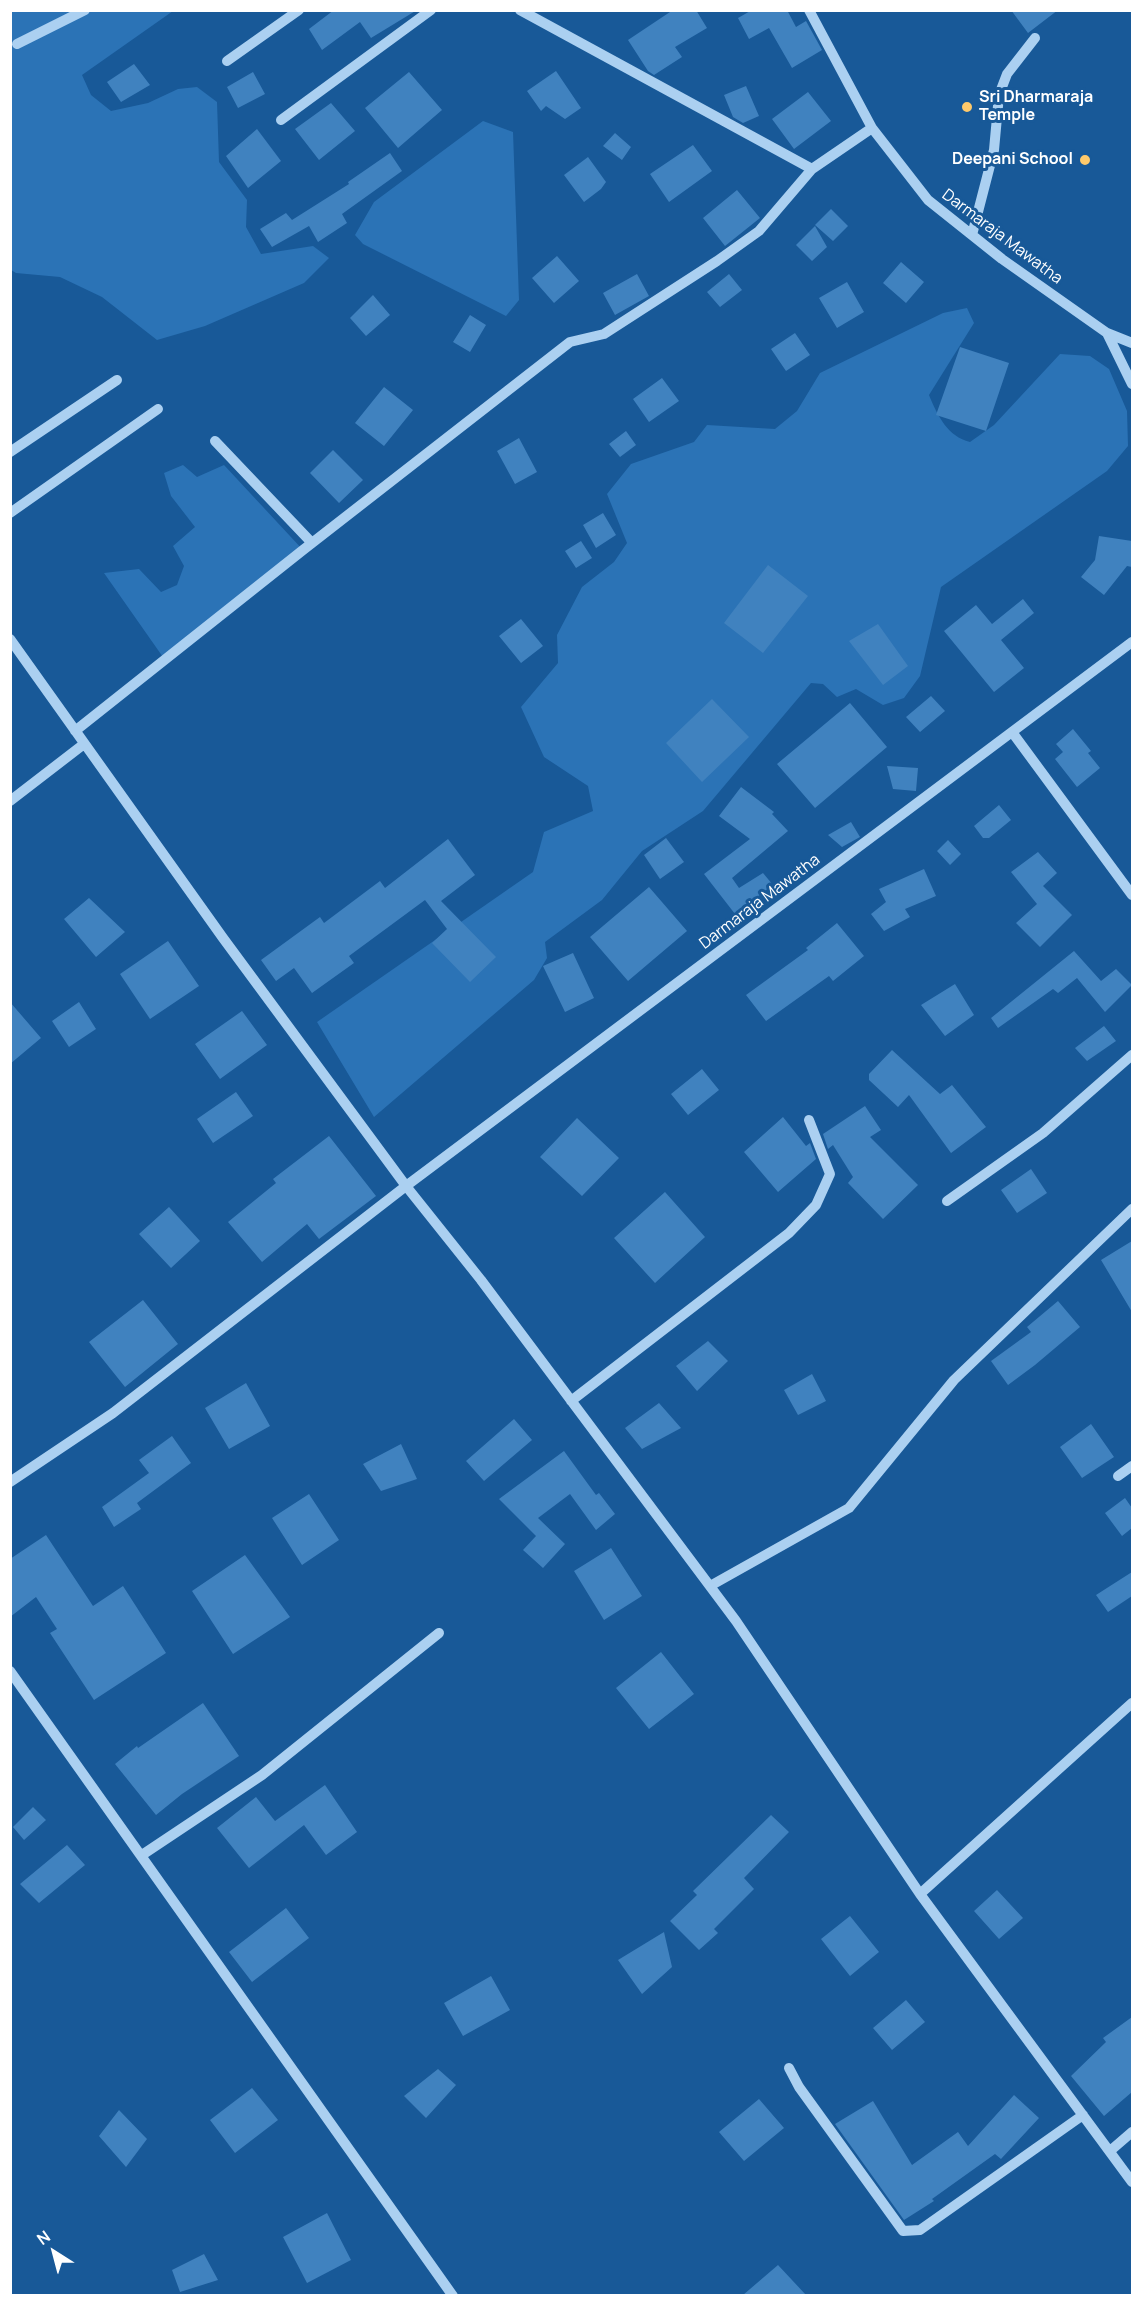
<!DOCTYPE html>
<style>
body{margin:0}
#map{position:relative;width:1143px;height:2306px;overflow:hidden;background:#185998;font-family:Manrope,sans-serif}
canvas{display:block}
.frame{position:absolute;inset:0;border:12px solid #fff;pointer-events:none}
.north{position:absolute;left:24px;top:2222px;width:60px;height:60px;-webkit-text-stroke:4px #185998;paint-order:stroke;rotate:324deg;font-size:16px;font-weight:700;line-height:24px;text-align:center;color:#fff}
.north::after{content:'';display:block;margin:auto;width:21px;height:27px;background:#fff;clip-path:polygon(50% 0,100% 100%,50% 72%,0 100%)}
</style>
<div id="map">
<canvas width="1143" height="2306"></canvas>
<div class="frame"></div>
<div class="north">N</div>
</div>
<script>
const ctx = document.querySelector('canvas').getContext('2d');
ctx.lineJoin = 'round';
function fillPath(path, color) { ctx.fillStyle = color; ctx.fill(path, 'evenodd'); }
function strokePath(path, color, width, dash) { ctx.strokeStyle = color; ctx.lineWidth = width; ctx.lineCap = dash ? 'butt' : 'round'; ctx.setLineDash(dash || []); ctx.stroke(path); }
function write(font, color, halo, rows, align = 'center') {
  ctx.font = font + ' Manrope,sans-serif'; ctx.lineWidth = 6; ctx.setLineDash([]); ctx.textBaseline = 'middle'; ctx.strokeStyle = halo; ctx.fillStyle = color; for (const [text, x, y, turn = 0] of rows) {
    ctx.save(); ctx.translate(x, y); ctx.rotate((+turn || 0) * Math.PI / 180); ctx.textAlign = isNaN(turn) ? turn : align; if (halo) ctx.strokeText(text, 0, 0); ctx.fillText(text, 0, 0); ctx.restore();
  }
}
fillPath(new Path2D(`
 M10,11h163l-91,64 9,20 20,16 37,-8 30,-14 19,-2 20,15 2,60 28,38 -1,27 15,27 52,-8 16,12 -25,25 -99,43 -48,14 -55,-43 -42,-20 -44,-4 -5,-3z
 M483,121l30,11 6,168 -13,16 -143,-72 -8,-9 19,-33z
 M967,308l7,15 -45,72c8,20 19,42 41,47l24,-17 66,-71 30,2 19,13 18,42 1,35 -21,25 -166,116 -21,89 -16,22 -21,7 -27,-16 -19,8 -14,-13 -12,-1 -108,128 -61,40 -40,49 -57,42 2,16 -13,22 -160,137 -57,-95 216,-150 11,-40 49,-21 -5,-25 -44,-29 -23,-50 37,-44 -1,-28 25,-48 32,-25 13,-19 -20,-49 24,-30 63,-22 13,-17 68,4 22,-18 23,-38 123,-60z
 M183,465l14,12 27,-12 79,85 -138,110 -61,-87 35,-4 22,23 16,-7 7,-19 -11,-20 22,-19 -24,-31 -7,-23z`), '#2b73b6');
fillPath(new Path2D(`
 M334,10h83l-46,28 -11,-16 -38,28 -13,-21z
 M673,10h23l11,18 -32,19 7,10 -28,18 -6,-4 -20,-31z
 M752,10h35l9,17 10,-6 16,29 -30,18 -23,-40 -20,11 -11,-21z
 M1011,10h47l-30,23z
 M134,64l16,21 -29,17 -14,-20z
 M556,71l25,37 -16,11 -19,-13 -5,5 -14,-20z
 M253,72l12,22 -27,14 -11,-21z
 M409,72l33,38 -44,38 -33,-40z
 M746,86l13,30 -16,7 -10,-6 -9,-22z
 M808,92l23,29 -37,28 -22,-30z
 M331,103l24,28 -36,29 -24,-31z
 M257,129l24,32 -33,27 -22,-32z
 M615,133l16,14 -9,13 -19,-14z
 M693,145l19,26 -43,31 -19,-28z
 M390,153l12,18 -60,43 5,9 -29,19 -9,-16 -37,21 -12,-18 26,-16 6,7 57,-36 -1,-2z
 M588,157l18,25 -5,7 -17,13 -20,-27z
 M737,190l23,28 -35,28 -22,-28z
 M831,209l17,17 -15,15 -18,-16z
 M815,226l12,21 -15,14 -16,-16z
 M557,256l22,25 -25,22 -22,-25z
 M901,262l23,20 -18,21 -23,-20z
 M637,274l12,22 -34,19 -12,-22z
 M729,274l13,16 -22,17 -13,-15z
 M847,282l17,30 -27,16 -18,-30z
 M373,295l17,20 -24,21 -16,-18z
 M470,315l16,10 -16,27 -17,-10z
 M795,333l15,22 -24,16 -15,-22z
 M960,347l49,16 -23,68 -50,-16z
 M662,378l17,23 -30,21 -16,-23z
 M384,387l29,23 -29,36 -29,-23z
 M626,431l10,14 -16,12 -11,-13z
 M519,438l18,34 -22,12 -18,-33z
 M333,450l30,30 -24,23 -29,-30z
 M603,513l13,22 -20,13 -13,-23z
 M1099,536l33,5v26l-5,-1 -23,29 -23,-18 14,-17z
 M581,541l11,17 -16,10 -11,-17z
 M768,565l40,31 -45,57 -39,-30z
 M1023,599l11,14 -33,27 23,28 -30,24 -50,-61 32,-26 16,19z
 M521,619l22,27 -22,17 -22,-27z
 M878,624l30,42 -25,19 -34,-44z
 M931,696l14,15 -25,21 -14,-15z
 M712,699l37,38 -47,45 -36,-39z
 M850,703l37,44 -72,61 -38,-44z
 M1073,729l18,22 -3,2 12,15 -23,19 -22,-28 8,-7 -7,-8z
 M887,766l31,2 -2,23 -23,-2z
 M741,787l33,25 -2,2 16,17 -56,47 7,10 24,-15 10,12 -38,29 -31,-40 46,-35 -31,-23z
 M999,805l12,15 -22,18h-6l-9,-12z
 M851,822l9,15 -18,10 -14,-12z
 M666,838l18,24 -24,17 -16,-24z
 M448,839l27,36 -34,26 55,56 -26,25 -38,-39 15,-14 -22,-29 -76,56 5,7 -42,30 -18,-25 -18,13 -15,-21 59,-43 4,6 56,-42 5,7z
 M948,840l13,14 -11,11 -13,-14z
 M1038,852l19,21 -14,13 29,29 -32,32 -24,-24 21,-19 -26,-32z
 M924,869l12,27 -31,13 5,8 -26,14 -13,-17 15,-12 -7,-13z
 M649,887l38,44 -59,50 -38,-44z
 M89,898l36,34 -29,25 -32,-38z
 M837,923l27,33 -31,25 -4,-5 -63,45 -20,-26 62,-45 -2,-2z
 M168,941l31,45 -49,33 -30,-45z
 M1074,951l27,30 15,-12 16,16 -27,27 -28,-34 -19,15 -5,-4 -55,39 -7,-10z
 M573,953l21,45 -29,14 -22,-46z
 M955,984l19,31 -29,21 -24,-31z
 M10,1002l31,36 -31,26z
 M79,1002l17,27 -27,18 -17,-26z
 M242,1011l25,34 -47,34 -25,-35z
 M1104,1026l12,15 -29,20 -12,-13z
 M892,1050l48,44 12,-9 34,42 -35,26 -42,-58 -11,12 -29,-27v-6z
 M702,1069l17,21 -31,25 -17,-21z
 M236,1092l17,24 -40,27 -16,-24z
 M865,1106l16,24 -11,7 48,48 -35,34 -35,-36 5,-6 -20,-32 -5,4 -5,-15z
 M783,1117l23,29 4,-3 6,16 -38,33 -34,-40z
 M577,1118l42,40 -37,38 -42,-39z
 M329,1136l47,60 -57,43 -12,-15 -45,38 -34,-40 48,-39 -3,-4z
 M1031,1169l16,24 -30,20 -16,-23z
 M665,1192l40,45 -50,46 -41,-45z
 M169,1207l31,34 -29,27 -32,-34z
 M1132,1241v71l-31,-52z
 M143,1300l35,44 -53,43 -36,-45z
 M1058,1301l22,26 -45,38 -27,20 -17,-24 40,-29 -4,-5z
 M708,1341l20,20 -31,30 -21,-25z
 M812,1374l14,27 -28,14 -14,-25z
 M246,1383l24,43 -41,23 -24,-41z
 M659,1403l22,25 -39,21 -17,-21z
 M514,1419l18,21 -48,41 -18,-20z
 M1091,1424l23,33 -32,21 -22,-31z
 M172,1436l19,27 -54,40 4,6 -27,18 -12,-20 47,-34 -10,-13z
 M401,1444l16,35 -36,12 -18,-27z
 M564,1451l32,44 3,-2 16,21 -19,16 -26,-36 -32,24 27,26 -22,24 -20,-18 13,-14 -37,-37z
 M309,1494l30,46 -37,25 -30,-47z
 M1125,1498l7,10v20l-10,8 -17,-23z
 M46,1535l47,71 30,-20 43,67 -72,47 -44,-67 7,-4 -21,-32 -26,20v-58z
 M611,1548l31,48 -38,24 -30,-49z
 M245,1555l45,62 -57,37 -41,-63z
 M1132,1572v24l-24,16 -12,-17z
 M661,1652l33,42 -45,35 -33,-41z
 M203,1703l36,53 -57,38 -26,21 -41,-51 22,-18 1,2z
 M325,1785l32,47 -31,23 -22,-30 -55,43 -32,-40 39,-31 19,24z
 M33,1807l13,13 -22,20 -11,-13z
 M771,1815l18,17 -45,46 10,11 -40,40 4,4 -19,17 -29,-29 27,-26 -4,-4z
 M67,1845l18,20 -46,38 -19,-19z
 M997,1890l26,28 -24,21 -25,-28z
 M286,1908l23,30 -57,44 -23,-30z
 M850,1916l29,36 -29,24 -29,-37z
 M664,1932l8,35 -30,27 -24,-34z
 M491,1976l19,34 -47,26 -19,-33z
 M906,2000l19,22 -33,28 -19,-22z
 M1132,2017v75l-28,24 -33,-40 35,-34 -3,-4z
 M438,2069l18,16 -30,33 -22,-22z
 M252,2088l26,32 -43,33 -25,-33z
 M1014,2095l25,23 -38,41 -6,-5 -63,45 2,2 -30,19 -69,-96 38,-23 39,64 46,-33 10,14z
 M759,2099l25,29 -40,33 -25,-29z
 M119,2110l28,29 -21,28 -27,-31z
 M327,2213l24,47 -44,23 -24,-46z
 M204,2254l14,26 -38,12 -8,-22z
 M778,2265l28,30h-63z`), '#4082bf');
strokePath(new Path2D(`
 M520,10l292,159 60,-41
 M809,10l63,118 56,72 74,59 105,74 25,51
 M17,44l68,-34
 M227,61l72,-51
 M281,120l150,-110
 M972,235l22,-85 5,-55 8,-21 28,-36
 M1107,333l25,10
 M215,441l97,102
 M10,452l107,-72
 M10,513l148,-104
 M10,639l213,299 183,248 75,94 255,341 184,273 212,288
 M75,731l228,-181 267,-208 34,-8 113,-73 42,-30 53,-62
 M1012,732l120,163
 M10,801l74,-57
 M947,1201l96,-68 89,-78
 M571,1401l218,-168 27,-28 14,-31 -21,-54
 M1118,1476l14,-10
 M10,1482l103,-69 293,-227 726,-544
 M710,1586l139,-78 105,-128 178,-171
 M10,1671l443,625
 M142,1855l120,-80 177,-142
 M920,1894l212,-191
 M789,2068l10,19 104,144 17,-1 163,-115
 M1110,2151l22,-19`), '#abd0f1', 10);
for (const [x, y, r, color] of [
 [967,107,6,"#ffca6b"],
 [1085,160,6,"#ffca6b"]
]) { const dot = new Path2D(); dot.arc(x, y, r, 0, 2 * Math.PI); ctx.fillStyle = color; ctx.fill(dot); strokePath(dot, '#185998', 2); }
write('bold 16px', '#fff', '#185998', [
 ["Sri Dharmaraja",979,98],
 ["Temple",979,116],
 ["Deepani School",1073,160,"right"]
], 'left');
write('16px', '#fff', '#185998', [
 ["Darmaraja Mawatha",1002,237,37],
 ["Darmaraja Mawatha",760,902,-37]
]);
</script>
